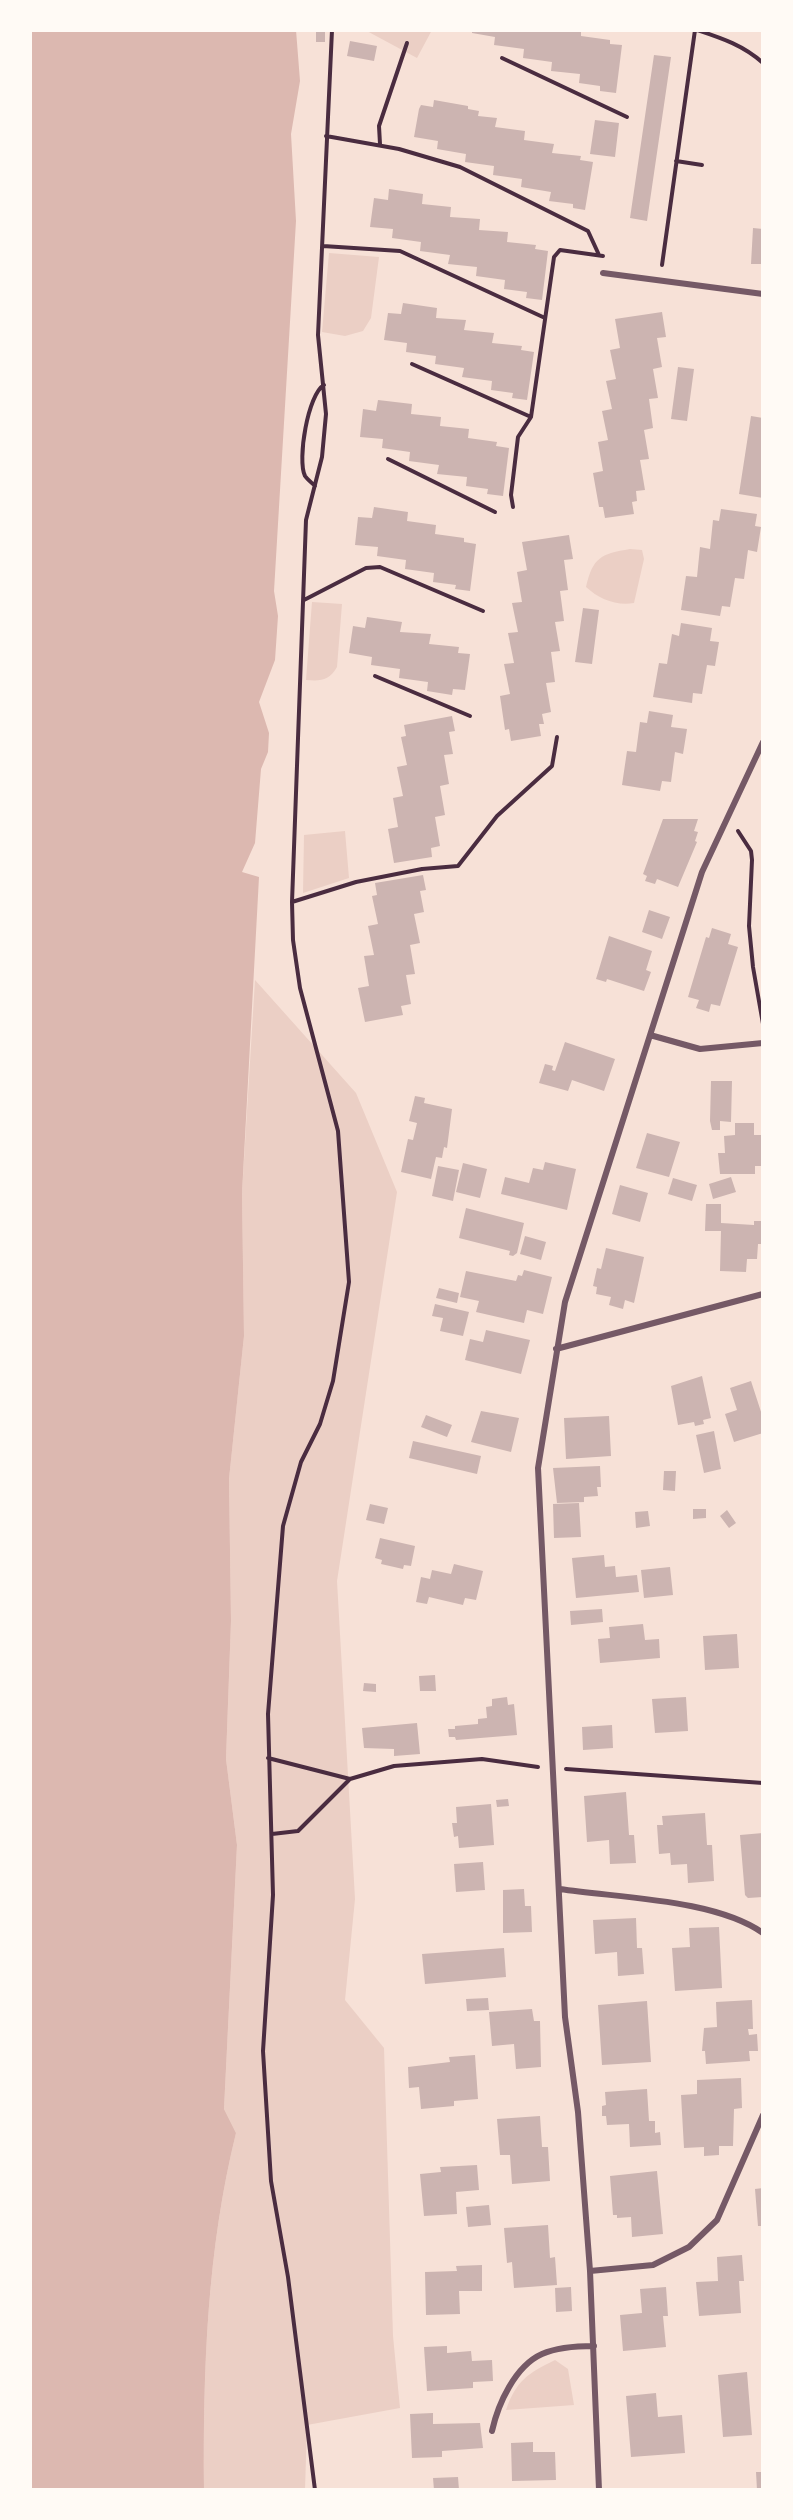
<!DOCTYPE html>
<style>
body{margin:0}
#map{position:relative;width:793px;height:2520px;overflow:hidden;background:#f7e1d7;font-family:"Varela Round",sans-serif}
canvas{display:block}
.frame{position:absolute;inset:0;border:32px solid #fffaf5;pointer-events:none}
</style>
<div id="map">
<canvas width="793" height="2520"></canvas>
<div class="frame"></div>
</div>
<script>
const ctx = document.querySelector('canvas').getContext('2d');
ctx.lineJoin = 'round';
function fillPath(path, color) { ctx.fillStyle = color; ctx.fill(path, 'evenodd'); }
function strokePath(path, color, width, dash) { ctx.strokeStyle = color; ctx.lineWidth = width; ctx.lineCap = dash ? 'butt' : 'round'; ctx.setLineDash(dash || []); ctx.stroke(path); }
fillPath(new Path2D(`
 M365,30h67l-15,28z
 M329,253l50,4 -8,61 -8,13 -18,5 -23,-4z
 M630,549l12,1 2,9 -10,44c-18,3 -35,-4 -48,-16 7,-30 15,-33 44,-38z
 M312,602l30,2 -5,63c-8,14 -16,14 -31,13z
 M345,831l4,47 -46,15 1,-58z
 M255,980l101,113 41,99 -60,389 18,318 -10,101 39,48 9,288 7,72 -93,17 -2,65h-101c-1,-121 3,-240 32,-357l-12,-24 13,-264 -11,-86 5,-138 -2,-142 15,-143 -2,-143z
 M555,2360l13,9 6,36 -68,5c10,-29 22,-37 49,-50z`), '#ebcfc5');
fillPath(new Path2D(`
 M30,30h266l4,51 -9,53 5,87 -22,370 4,25 -3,44 -16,42 10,31 -1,19 -7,17 -6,74 -13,29 17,5 -17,316 2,143 -15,143 2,142 -5,138 11,86 -13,264 12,24c-29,117 -33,236 -32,357h-174z`), '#dcb8b0');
fillPath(new Path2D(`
 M316,30h9v12h-9z
 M472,30h109v6l29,4v4l12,1 -6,48 -16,-2v-5l-21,-3 1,-9 -29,-3 1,-9 -29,-4 1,-9 -30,-4 1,-8 -23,-4z
 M350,41l27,5 -3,15 -27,-5z
 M654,55l17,2 -24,164 -17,-3z
 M434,100l34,6v3l11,2 -1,5 19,2 -2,9 30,4 -1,9 30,4 -2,9 29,3 -1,4 13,2 -8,48 -12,-2v-4l-24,-3 2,-9 -30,-5 1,-8 -29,-4 1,-9 -29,-4 1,-8 -29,-5 1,-8 -24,-4 5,-28 2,-4 12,2z
 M595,120l24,3 -4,34 -25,-3z
 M389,189l34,5 -1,10 29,3 -1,10 30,2 -1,11 29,2 -1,10 29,3 -1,4 13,2 -6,49 -16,-2 1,-6 -23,-3 1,-9 -29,-4 1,-9 -29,-3 2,-9 -30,-4 1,-9 -29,-4 1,-9 -23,-2 4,-29 14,2z
 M753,228l10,1v35h-12z
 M403,303l34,5 -1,10 30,2 -2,10 30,3 -2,10 30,3 -1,4 13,2 -7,48 -15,-2 1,-5 -22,-3 1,-9 -30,-4 2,-9 -29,-4 1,-8 -30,-4 1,-9 -23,-3 4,-27 13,1z
 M662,312l4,25 -9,1 5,29 -9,2 5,29 -9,1 4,29 -9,2 5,29 -9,1 5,30 -9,1 1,10 -5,1 2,12 -29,4 -2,-11h-4l-6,-34 10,-2 -5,-29 10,-2 -6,-29 10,-2 -6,-28 10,-2 -6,-29 10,-2 -5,-29z
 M678,367l16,2 -7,52 -16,-2z
 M378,400l34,4 -1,10 30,3 -1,9 29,3 -1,9 29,4 -1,4 13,2 -6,48 -16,-2 1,-5 -22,-3 1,-9 -30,-3 2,-9 -30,-4 1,-9 -28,-4 1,-9 -23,-2 3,-28 13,2z
 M751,416l12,2v80l-24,-4z
 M374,507l34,5 -1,9 29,4 -1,9 29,4v4l12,2 -6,47 -15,-2 1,-4 -23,-3 1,-9 -29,-4 1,-9 -29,-4 1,-9 -23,-2 3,-28 14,1z
 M721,509l36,5 -2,12 6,1 -4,25 -9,-2 -4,29 -9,-1 -5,29 -8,-1 -2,10 -39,-6 5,-34 11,1 3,-30 10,2 3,-29 6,1z
 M569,535l4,24 -9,1 4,30 -8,1 4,30 -9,1 5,29 -9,1 4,30 -9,1 5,29 -9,2 2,10h-5l2,12 -30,5 -2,-12 -4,1 -5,-34 10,-2 -6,-30 10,-1 -6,-30 10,-1 -6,-29 10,-1 -5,-30 10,-2 -5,-28z
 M583,608l16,2 -7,54 -17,-2z
 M367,617l35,5 -2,10 31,2 -2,10 30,3 -1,6 12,1 -5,36 -12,-1 -1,6 -25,-4 1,-9 -29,-4 1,-9 -29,-4 1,-8 -23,-4 4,-27 12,2z
 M681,623l31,5 -2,13 9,1 -4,24 -8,-1 -5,29 -9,-1 -1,10 -39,-6 6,-34 8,1 5,-30 7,2z
 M649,711l24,4 -2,12 16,2 -4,25 -8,-2 -4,30 -9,-1 -2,10 -38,-6 5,-34 9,1 4,-30 7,1z
 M452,716l3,15 -6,1 4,22 -9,1 5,29 -9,2 5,29 -10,2 5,29 -9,2 1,9 -38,6 -6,-34 10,-2 -5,-29 10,-2 -6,-29 10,-2 -6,-28 5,-1 -2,-11z
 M663,819h35l-4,12 4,1 -3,9 2,1 -19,45 -21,-8 -2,5 -10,-3 2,-5 -4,-2z
 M423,875l3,15 -6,1 4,21 -10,2 6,29 -10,2 5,29 -9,1 5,29 -10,2 2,9 -38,7 -7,-34 11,-2 -5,-30 10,-1 -6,-29 10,-2 -6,-28 5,-1 -2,-12z
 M649,910l21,7 -8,22 -20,-7z
 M712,928l19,6 -3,10 10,3 -18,59 -9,-2 -2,8 -13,-4 3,-8 -11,-3 18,-60 3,1z
 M609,936l43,15 -6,19 5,2 -7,19 -37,-12 -1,3 -10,-3z
 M565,1042l50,17 -11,32 -32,-11 -4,11 -29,-8 6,-19 8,2 -1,4 3,1z
 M711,1081h21l-1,41 -11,-1v9h-8l-2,-9z
 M415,1096l10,2 -1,5 28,6 -5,39 -3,-1 -2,11 -6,-1 -5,22 -30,-7 7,-33 5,1 4,-17 -8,-2z
 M735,1123h19v12h8v31h-7v8h-35l-2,-21h7l-1,-17 11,-1z
 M647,1133l33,9 -11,35 -33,-9z
 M545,1162l31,7 -9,41 -66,-16 4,-17 24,6 4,-15 10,2z
 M463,1163l24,6 -7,29 -24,-6z
 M438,1166l21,4 -6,31 -21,-5z
 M731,1177l5,15 -23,7 -4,-15z
 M673,1178l24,7 -5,16 -24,-7z
 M620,1185l28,8 -8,29 -28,-8z
 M706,1204h15v19l33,2v-4h9v23h-5l-1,15h-10l-1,13 -26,-1 1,-40h-16z
 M466,1208l58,15 -7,30 -4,3 -4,-1 1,-4 -51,-13z
 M525,1236l21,6 -5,18 -21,-6z
 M606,1248l38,9 -10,46 -9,-3 -2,9 -14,-4 2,-8 -15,-3 1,-7 -4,-1 4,-18 4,1z
 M524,1270l28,7 -9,37 -16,-4 -3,13 -48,-11 3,-11 -19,-4 6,-26 50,10 2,-6 4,1z
 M439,1288l20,5 -2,10 -21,-5z
 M435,1304l34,8 -6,24 -23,-5 3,-13 -11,-2z
 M486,1330l44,10 -9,34 -56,-14 5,-21 13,3z
 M702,1376l9,42 -8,2 1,4 -9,2 -1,-4 -16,3 -7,-39z
 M751,1381l12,37v15l-29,9 -9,-28 12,-4 -7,-22z
 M481,1411l38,7 -8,34 -40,-10z
 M426,1415l26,10 -5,12 -26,-10z
 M609,1416l2,40 -45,3 -2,-41z
 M714,1431l7,38 -17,4 -8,-38z
 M413,1441l68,15 -4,18 -68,-16z
 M600,1466l1,21h-4l1,9 -14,1v5l-27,1 -4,-35z
 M664,1471h12l-1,20 -12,-1z
 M579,1503l2,34 -27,1 -1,-34z
 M370,1504l18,4 -4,16 -18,-4z
 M693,1509h13v9l-13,1z
 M727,1510l9,13 -7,5 -9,-12z
 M648,1511l2,15 -14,2 -1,-16z
 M380,1538l35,8 -4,20 -7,-1 -1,4 -22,-5 1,-4 -7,-2z
 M604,1555l1,12 10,-1 1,11 21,-2 2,17 -63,6 -4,-40z
 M454,1564l29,7 -7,29 -11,-2 -2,7 -34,-8 -2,7 -11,-2 5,-25 9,2 2,-9 19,4z
 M670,1567l3,28 -29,3 -3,-28z
 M602,1609l1,13 -32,3 -1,-14z
 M643,1624l2,16 14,-1 1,19 -60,5 -2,-24 12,-1 -1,-11z
 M737,1634l2,34 -34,2 -2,-34z
 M435,1675l1,16h-16l-1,-15z
 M364,1683l12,1v8l-13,-1z
 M507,1697l1,8 6,-1 3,31 -61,5 -1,-3h-6l-1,-8h7v-3l23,-2v-5l9,-1 -1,-11 6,-1v-7z
 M686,1697l2,34 -33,2 -3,-34z
 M417,1723l3,31 -26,2v-7l-30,-1 -2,-20z
 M612,1725l1,23 -30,2 -1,-23z
 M626,1792l3,43h5l2,28 -26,1 -1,-24 -22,2 -3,-46z
 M508,1799l1,7 -12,1 -1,-7z
 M491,1804l3,41 -35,3 -1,-12 -4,1 -2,-14h5l-1,-16z
 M705,1813l2,32h5l2,36 -26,2 -1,-19 -16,1 -1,-12 -11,1 -2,-29h6l-1,-9z
 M763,1833v64l-15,1 -3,-3 -5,-60z
 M483,1862l2,28 -29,2 -2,-28z
 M524,1889l1,17h6l1,26 -29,1v-43z
 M636,1918l1,30h5l2,26 -26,2 -1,-24 -22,2 -2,-34z
 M719,1927l3,61 -47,3 -3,-43 18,-1 -1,-19z
 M504,1948l2,29 -81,7 -3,-30z
 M488,1998l1,12 -22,1 -1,-12z
 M752,2000l1,29h-5l1,6 8,-1 1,17h-9l1,10 -44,3 -1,-13h-3l2,-23 13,-1 -1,-25z
 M647,2001l4,61 -49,3 -4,-60z
 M532,2009l2,12h6l1,46 -25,2 -2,-25 -22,2 -3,-34z
 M475,2055l3,44 -24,2v5l-33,3 -2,-22 -10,1 -1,-21 42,-5 -1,-5z
 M741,2078l1,30 -8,1 -1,37h-14v9l-15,1v-9l-20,1 -3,-53 16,-1v-14z
 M647,2089l2,32h6v12l5,-1 1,13 -31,2 -1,-23 -22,1 -1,-9h-4v-10l4,-1 -1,-13z
 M540,2116l2,31h6l2,34 -38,3 -2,-29h-10l-3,-36z
 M477,2165l2,25 -23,2 1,22 -33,2 -4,-42 21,-2 -1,-5z
 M657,2171l6,63 -31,3 -1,-20 -14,1v-3h-4l-3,-39z
 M763,2188v38h-5l-3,-37z
 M489,2205l2,20 -23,2 -2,-20z
 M548,2225l2,33 5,-1 2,28 -43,3 -2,-26 -5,1 -3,-35z
 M742,2255l2,26h-5l2,32 -42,3 -3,-34 22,-1 -1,-24z
 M482,2265v26h-23l1,23 -34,1 -1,-43 32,-1 -1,-5z
 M571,2287l1,24 -16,1 -1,-24z
 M666,2287l2,29h-5l3,31 -43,4 -3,-36 22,-2 -2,-24z
 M447,2346v7l24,-2 1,10 20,-1 1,21 -20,1v6l-46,3 -3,-44z
 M747,2372l5,63 -29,2 -5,-62z
 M656,2393l2,24 24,-2 3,38 -54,4 -5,-61z
 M433,2413v11l47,-1 3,25 -41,3v6l-30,1 -2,-44z
 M533,2442v10h22l1,28 -44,1 -1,-38z
 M756,2472h7v18h-6z
 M458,2477l1,13h-25l-1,-12z`), '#ccb4b1');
strokePath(new Path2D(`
 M697,30c24,8 46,15 66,33
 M502,58l125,59
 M326,136l73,13 61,18 128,64 11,24
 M380,144l-1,-18 28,-83
 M676,161l26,4
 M323,246l77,5 145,67
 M662,265l33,-235
 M412,364l119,53
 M388,459l107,53
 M315,486c-3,-3 -8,-7 -10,-10 -8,-16 3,-82 19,-91
 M513,507l-2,-12 7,-58 13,-20 23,-160 6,-7 43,6
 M304,600l62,-32 14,-1 103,44
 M375,676l95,40
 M738,831l13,20 1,9 -3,66 4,41 10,57
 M292,902l64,-20 66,-13 36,-3 39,-50 55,-50 5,-29
 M268,1758l82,21 44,-13 88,-7 56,8
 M566,1769l197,14
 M272,1834l26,-3 51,-51
 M315,2490l-27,-213 -17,-96 -8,-130 10,-156 -5,-181 15,-188 18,-64 19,-38 13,-43 16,-99 -11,-151 -38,-143 -7,-48 -1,-38 14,-382 16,-63 4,-43 -8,-79 14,-305`), '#4a2c40', 4);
strokePath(new Path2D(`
 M603,273l160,21
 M650,1035l50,14 63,-6
 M556,1349l207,-55
 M560,1889c59,9 155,10 203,44
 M590,2271l63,-6 36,-18 28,-27 46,-105
 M492,2431c6,-27 23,-65 50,-77 16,-7 35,-8 52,-8
 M599,2490l-9,-219 -12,-159 -13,-95 -27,-549 27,-166 137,-430 61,-130`), '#755966', 6);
</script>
